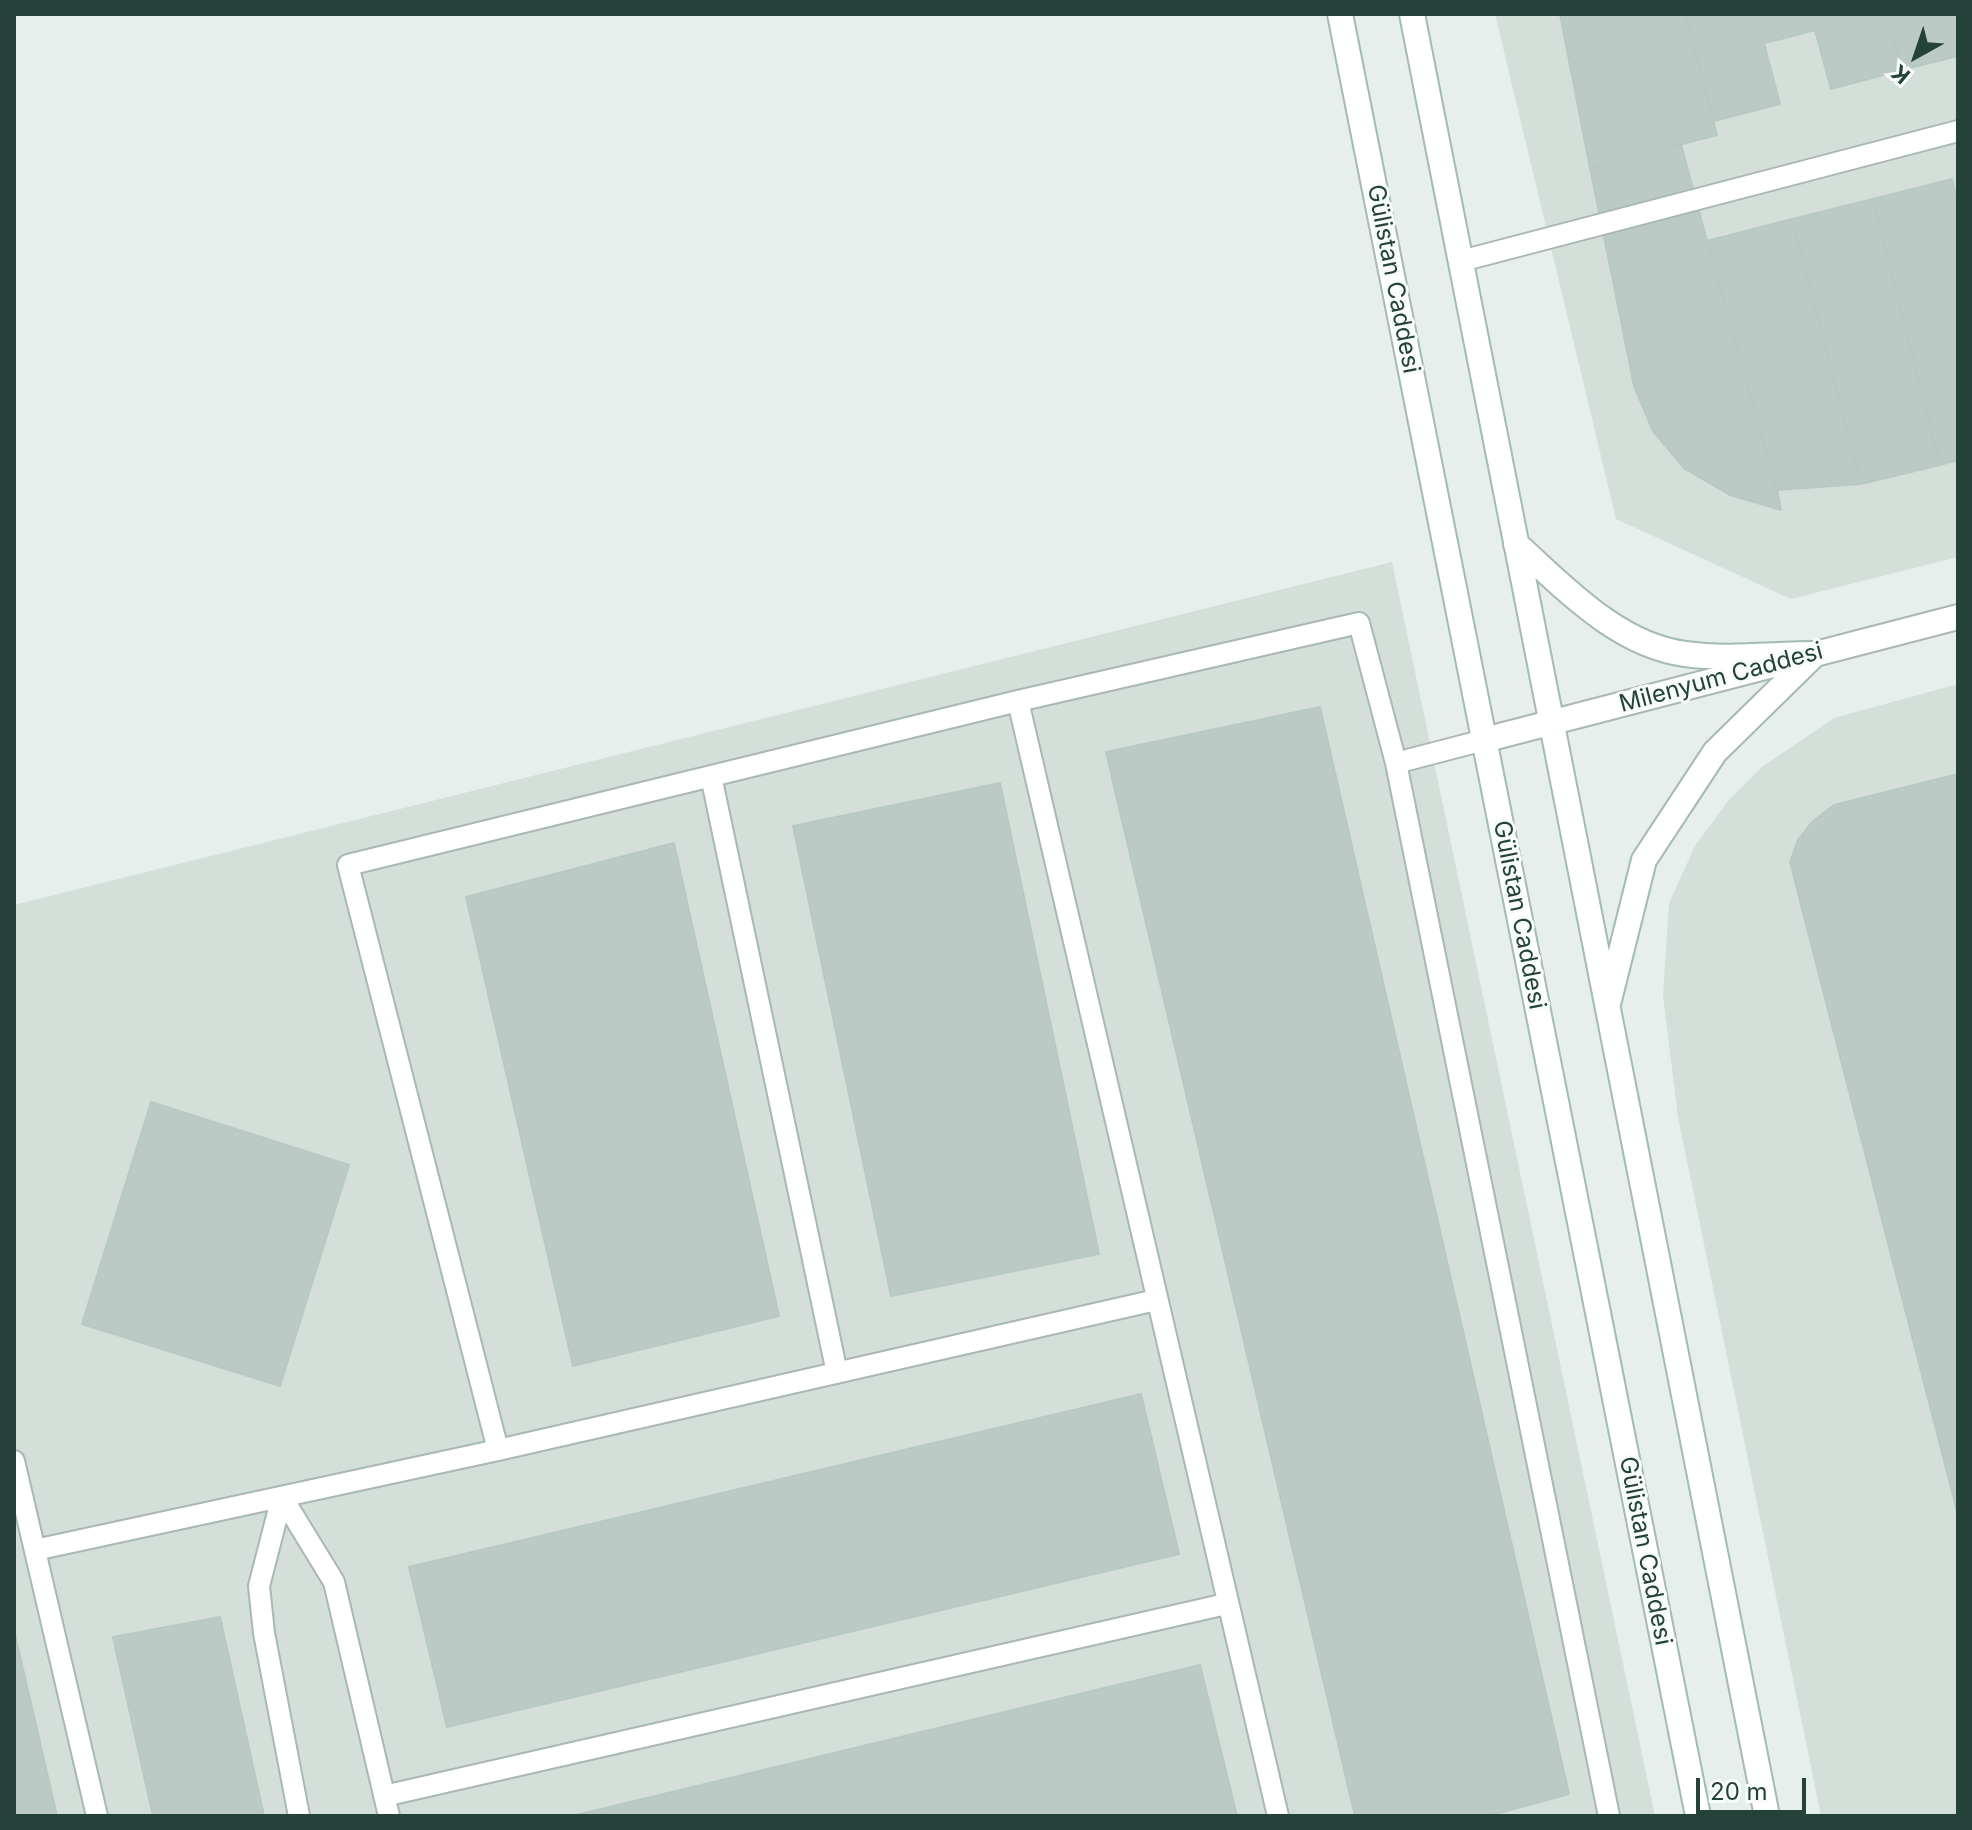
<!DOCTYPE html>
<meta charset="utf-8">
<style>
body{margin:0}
#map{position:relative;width:1972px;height:1830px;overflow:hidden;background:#e6efeb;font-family:Inter,sans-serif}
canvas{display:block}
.frame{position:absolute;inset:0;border:16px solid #24423a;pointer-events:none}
.north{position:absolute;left:1876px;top:16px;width:80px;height:80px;-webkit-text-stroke:6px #f7fbf9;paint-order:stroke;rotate:220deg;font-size:22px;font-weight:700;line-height:32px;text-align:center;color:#24423a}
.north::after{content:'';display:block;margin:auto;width:28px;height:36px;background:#24423a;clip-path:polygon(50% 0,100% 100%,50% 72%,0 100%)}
.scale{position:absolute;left:1696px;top:1778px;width:110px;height:36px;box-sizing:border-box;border:4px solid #24423a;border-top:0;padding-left:10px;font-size:24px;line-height:28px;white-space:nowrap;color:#24423a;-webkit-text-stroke:6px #f7fbf9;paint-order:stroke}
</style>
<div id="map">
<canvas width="1972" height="1830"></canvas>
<div class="frame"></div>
<div class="north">K</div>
<div class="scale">20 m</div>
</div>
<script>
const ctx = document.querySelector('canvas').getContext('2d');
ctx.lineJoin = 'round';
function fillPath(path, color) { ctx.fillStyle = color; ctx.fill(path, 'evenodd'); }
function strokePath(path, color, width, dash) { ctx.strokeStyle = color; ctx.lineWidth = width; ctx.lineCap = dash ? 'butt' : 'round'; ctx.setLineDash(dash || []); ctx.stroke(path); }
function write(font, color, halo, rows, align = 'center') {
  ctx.font = font + ' Inter,sans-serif'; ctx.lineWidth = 6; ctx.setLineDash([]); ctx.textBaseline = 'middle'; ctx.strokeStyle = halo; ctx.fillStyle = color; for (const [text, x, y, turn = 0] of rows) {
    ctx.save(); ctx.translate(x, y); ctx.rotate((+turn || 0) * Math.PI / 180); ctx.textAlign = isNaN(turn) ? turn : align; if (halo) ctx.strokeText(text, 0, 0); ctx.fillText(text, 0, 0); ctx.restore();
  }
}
fillPath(new Path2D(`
 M1495,14h463v543l-167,42 -175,-80z
 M1392,562l263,1254h-1641v-911z
 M1958,684v1132h-137l-143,-699 -15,-121 6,-93 26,-57 33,-45 34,-34 72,-49z`), '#d4dfda');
const building = new Path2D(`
 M1560,14h125l32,121 -127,33z
 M1685,14h98l6,23 -25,6 16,61 -66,17z
 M1783,14h104l15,56 -71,19 -16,-59 -26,7z
 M1887,14h71v42l-56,14z
 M1681,144l26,97 -97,25 -20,-98z
 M1952,179l6,24v257l-18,5 -67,-266z
 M1873,199l67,266 -79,19 -69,-265z
 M1792,219l69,265 -84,6 -70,-249z
 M1707,241l70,249 4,20 -51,-15 -45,-26 -32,-38 -19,-45 -24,-120z
 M1320,707l249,1087 -81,22h-133l-249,-1064z
 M1958,774v741l-168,-653 8,-22 14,-18 22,-17z
 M1000,783l99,471 -208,42 -98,-470z
 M674,843l105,473 -206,50 -107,-469z
 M151,1102l198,63 -69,221 -198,-62z
 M1141,1394l38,160 -732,173 -38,-160z
 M220,1617l44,199h-111l-40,-179z
 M14,1630l43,186h-43z
 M1200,1665l37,151h-665z`);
fillPath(building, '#bbcac4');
strokePath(building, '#b8c9c2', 2);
const service = new Path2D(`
 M1461,261l497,-130
 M1018,701l260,1115
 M1396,763l88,-23
 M711,776l126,597
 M498,1450l658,-150
 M14,1461l83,355
 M282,1497l52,85 55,234
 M282,1497l-23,89 5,47 35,183
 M35,1550l463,-100 -150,-585 670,-164 341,-78 37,140 213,1053
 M384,1796l842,-192`);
const tertiary = new Path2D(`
 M1484,740l474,-123`);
const secondary = new Path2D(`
 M1340,14l358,1802
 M1412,14l355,1802
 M1516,544c48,43 101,101 169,110 42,6 88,0 130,0l-100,98 -71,108 -36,144`);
strokePath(service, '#a8b8b2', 24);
strokePath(tertiary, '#a8b8b2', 28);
strokePath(secondary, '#a4bbb3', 28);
strokePath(service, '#fff', 20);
strokePath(tertiary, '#fff', 24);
strokePath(secondary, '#fff', 24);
write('24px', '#24423a', '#f7fbf9', [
 ["Gülistan Caddesi",1393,279,79],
 ["Milenyum Caddesi",1721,678,-15],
 ["Gülistan Caddesi",1519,915,79],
 ["Gülistan Caddesi",1645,1551,79]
]);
</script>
